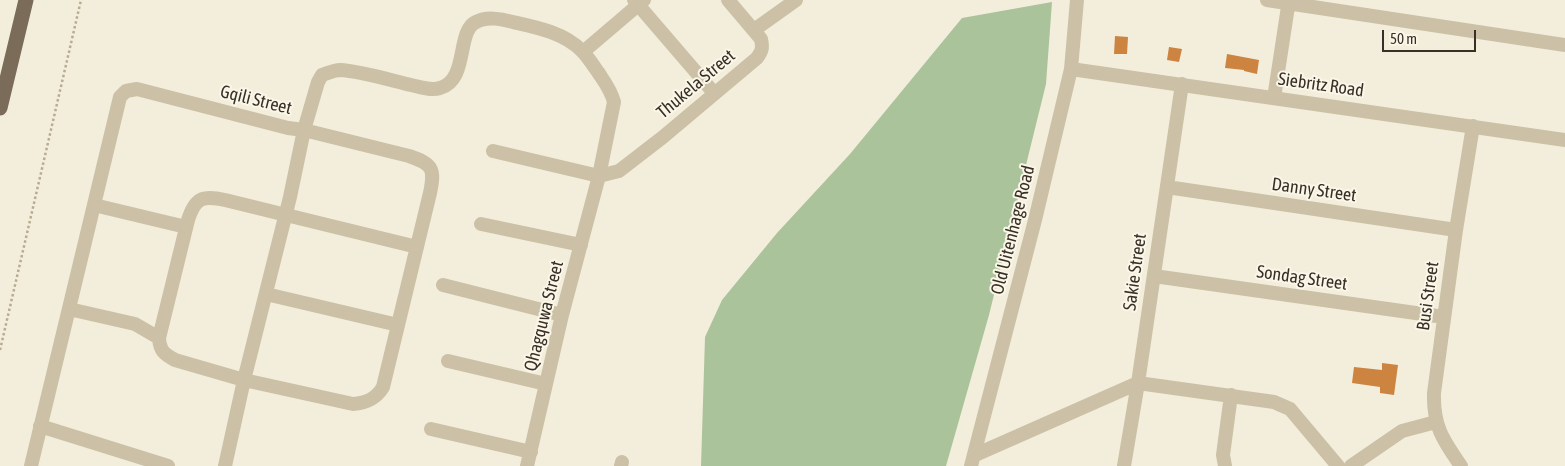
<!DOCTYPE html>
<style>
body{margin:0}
#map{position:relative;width:1565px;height:466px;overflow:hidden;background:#f3eedb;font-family:"Asap Condensed",sans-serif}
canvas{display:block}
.scale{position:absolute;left:1382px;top:30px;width:94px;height:22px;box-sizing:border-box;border:2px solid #383027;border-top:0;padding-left:6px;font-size:15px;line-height:18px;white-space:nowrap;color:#383027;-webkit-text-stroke:4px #faf6e8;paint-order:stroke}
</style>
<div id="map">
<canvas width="1565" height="466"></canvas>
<div class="scale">50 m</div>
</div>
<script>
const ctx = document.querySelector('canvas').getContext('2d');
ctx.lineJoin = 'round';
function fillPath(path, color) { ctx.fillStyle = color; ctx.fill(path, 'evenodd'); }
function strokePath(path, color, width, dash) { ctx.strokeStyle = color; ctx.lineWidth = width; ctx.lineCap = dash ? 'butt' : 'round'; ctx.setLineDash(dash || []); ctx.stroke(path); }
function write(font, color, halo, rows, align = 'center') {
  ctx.font = font + ' "Asap Condensed",sans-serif'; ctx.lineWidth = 4; ctx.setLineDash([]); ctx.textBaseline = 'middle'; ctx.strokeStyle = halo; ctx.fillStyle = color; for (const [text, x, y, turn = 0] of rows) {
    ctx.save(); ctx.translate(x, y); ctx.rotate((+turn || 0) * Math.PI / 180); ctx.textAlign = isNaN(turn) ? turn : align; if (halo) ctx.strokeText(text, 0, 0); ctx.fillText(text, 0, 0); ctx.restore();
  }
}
fillPath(new Path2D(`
 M1052,2l-6,82 -57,231 -43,151h-245l4,-129 17,-37 55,-67 73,-79 112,-136z`), '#abc39a');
fillPath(new Path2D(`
 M1115,36l13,1 -1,17h-13z
 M1169,47l13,2 -3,13 -12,-2z
 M1227,54l32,6 -2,14 -13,-3v-1l-19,-2z
 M1382,363l16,2 -4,30 -14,-2v-6l-28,-4 2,-16 28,3z`), '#cc8440');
strokePath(new Path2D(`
 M0,350l81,-350`), '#b8ab90', 2.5, [2.5, 2.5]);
strokePath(new Path2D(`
 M634,0l80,93
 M1267,0l298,45
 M754,30l42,-30
 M583,52l61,-52
 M1071,69l494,71
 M1274,98l15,-98
 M493,151l106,25 20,-5 44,-34 94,-79c5,-7 6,-10 4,-19l-33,-39
 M1167,187l289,43
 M94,205l92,22
 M481,224l100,21
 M1154,276l290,41
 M443,285l119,30
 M266,294l132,31
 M69,309l66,15 24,14
 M448,361l98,23
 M1138,383l136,19 16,7 48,57
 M40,426l128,40
 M431,429l100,23
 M975,455l163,-72
 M31,466l89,-369 6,-6 11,-2 151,39 16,2 105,26c24,8 26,13 21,37l-47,194c-7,12 -17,16 -30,17l-109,-24 -69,-20c-11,-6 -15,-9 -16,-22l29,-118c7,-22 14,-25 37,-20l192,47
 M225,466l19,-86 46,-183 14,-67 14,-48 4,-7c6,-2 12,-5 18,-5 20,1 50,10 71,15 9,2 20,6 29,3 29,-8 16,-57 36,-66 11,-6 25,-3 37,0 23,5 52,11 69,29 6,6 11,14 16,21 6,9 13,18 16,30l-15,74 -37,139 -35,151
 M621,466l1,-4
 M971,466l64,-246 36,-151 6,-69
 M1124,466l14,-83 44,-299
 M1225,466l-2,-11 8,-60
 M1351,466l51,-35 34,-9
 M1461,466c-18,-26 -28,-40 -27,-73l22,-163 17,-104`), '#ccc1a6', 14);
strokePath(new Path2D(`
 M0,108l26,-108`), '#7a6c58', 15);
write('18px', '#383027', '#faf6e8', [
 ["Thukela Street",696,84,-40],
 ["Siebritz Road",1321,85,8],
 ["Gqili Street",256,100,14],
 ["Danny Street",1314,190,8],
 ["Old Uitenhage Road",1013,230,-76],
 ["Sakie Street",1135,272,-82],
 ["Sondag Street",1302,278,8],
 ["Busi Street",1428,296,-82],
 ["Qhagquwa Street",544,316,-76]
]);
</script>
